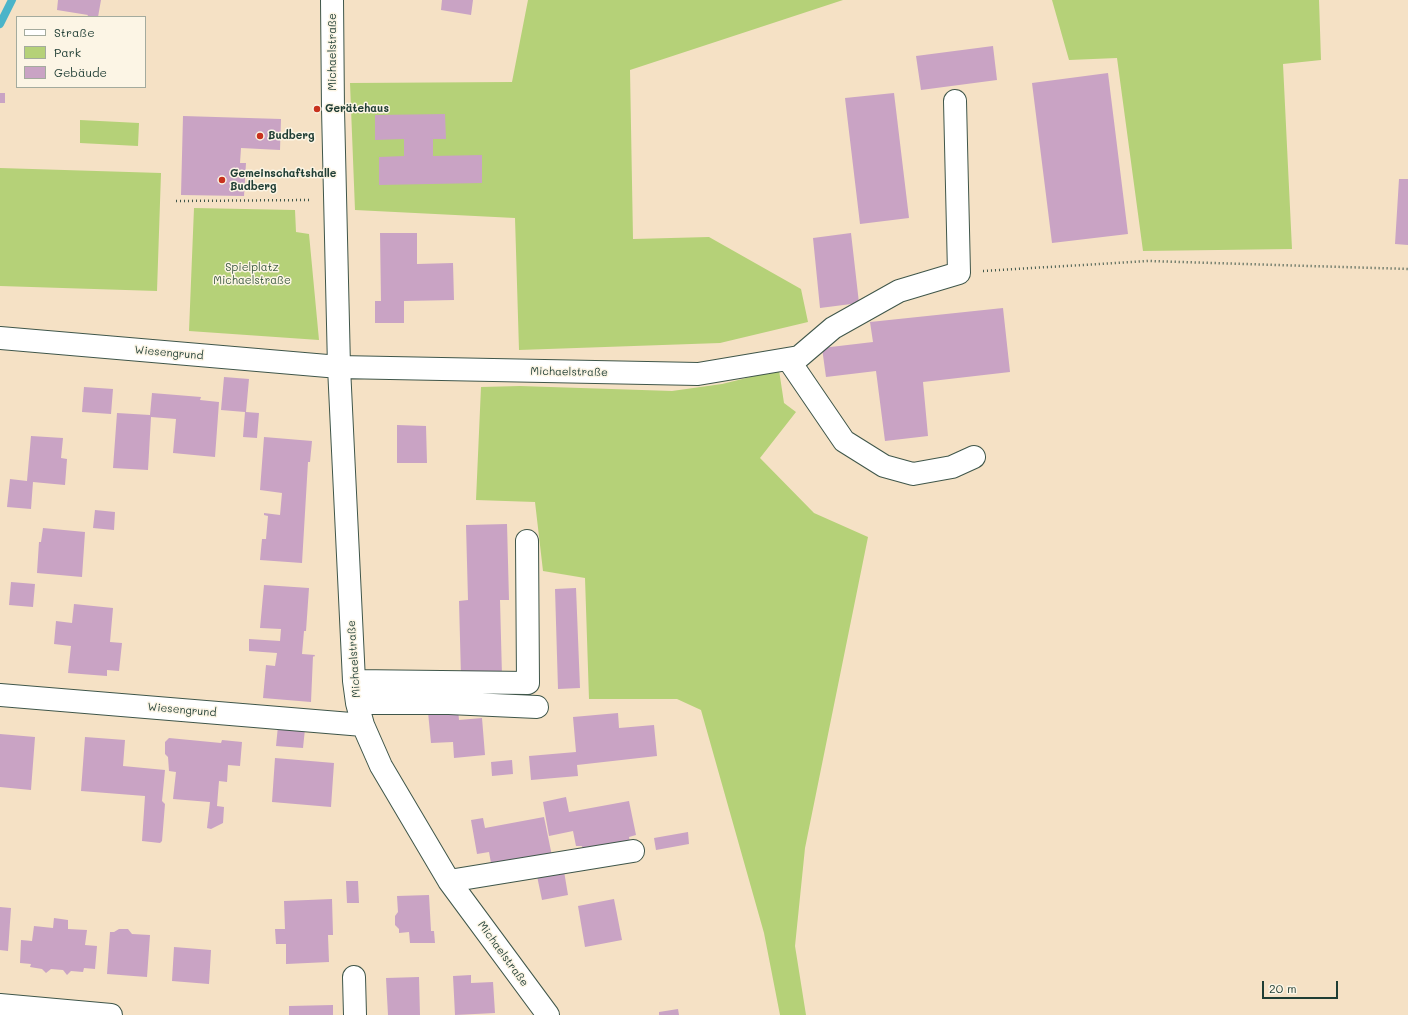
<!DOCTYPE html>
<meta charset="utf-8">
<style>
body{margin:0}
#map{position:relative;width:1408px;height:1015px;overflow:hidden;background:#f5e1c5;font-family:Mali,sans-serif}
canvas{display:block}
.legend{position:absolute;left:16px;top:16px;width:130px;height:72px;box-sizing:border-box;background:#fcf5e5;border:1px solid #a4ab9e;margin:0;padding:5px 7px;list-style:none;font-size:12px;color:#1f3d34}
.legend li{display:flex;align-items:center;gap:8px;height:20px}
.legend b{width:20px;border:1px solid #a4ab9e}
.scale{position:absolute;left:1262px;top:981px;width:76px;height:18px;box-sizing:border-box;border:2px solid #1f3d34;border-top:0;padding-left:5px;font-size:12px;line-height:14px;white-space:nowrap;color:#1f3d34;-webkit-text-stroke:3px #fcf5e5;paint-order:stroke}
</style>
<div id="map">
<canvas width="1408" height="1015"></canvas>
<ul class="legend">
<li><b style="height:5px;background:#fff"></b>Straße</li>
<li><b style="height:11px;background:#b5d178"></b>Park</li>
<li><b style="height:11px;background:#c9a3c4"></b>Gebäude</li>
</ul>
<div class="scale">20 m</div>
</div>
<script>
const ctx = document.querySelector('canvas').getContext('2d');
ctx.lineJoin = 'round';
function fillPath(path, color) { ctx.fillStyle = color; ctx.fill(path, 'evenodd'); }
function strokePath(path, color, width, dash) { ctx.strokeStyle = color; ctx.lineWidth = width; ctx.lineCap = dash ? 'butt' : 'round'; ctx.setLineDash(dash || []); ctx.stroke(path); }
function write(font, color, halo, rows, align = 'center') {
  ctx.font = font + ' Mali,sans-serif'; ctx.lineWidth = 3; ctx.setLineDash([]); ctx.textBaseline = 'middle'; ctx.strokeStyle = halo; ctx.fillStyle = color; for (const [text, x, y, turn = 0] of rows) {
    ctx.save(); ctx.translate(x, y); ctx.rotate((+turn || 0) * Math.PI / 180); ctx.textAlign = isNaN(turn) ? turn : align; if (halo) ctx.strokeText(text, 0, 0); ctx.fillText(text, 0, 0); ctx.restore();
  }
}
fillPath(new Path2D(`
 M528,0h315l-213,70 3,169 76,-2 92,52 7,33 -88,21 -201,7 -4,-132 -160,-8 -5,-127 162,-1z
 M1052,0h267l2,60 -38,4 9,185 -149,2 -26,-193 -48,2z
 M80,120l59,3 -1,23 -58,-3z
 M0,168l161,5 -4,118 -157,-5z
 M194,208l101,2 1,22 13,2 10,106 -130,-9z
 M779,370l5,33 12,9 -36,46 54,55 54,24 -63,311 -10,98 11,69h-26l-16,-82 -63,-223 -24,-11h-88l-4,-121 -42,-7 -8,-69 -59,-2 5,-113 39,-1 152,5 50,-7z`), '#b5d178');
strokePath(new Path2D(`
 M0,24l12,-24`), '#4bb4c9', 8);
fillPath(new Path2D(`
 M58,0h43l-3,17h-11l1,-2 -31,-5z
 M442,0h31l-2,15 -30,-5z
 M993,46l4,34 -76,10 -5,-34z
 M1108,73l20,161 -76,9 -20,-160z
 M0,93h5v10h-5z
 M894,93l15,125 -49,6 -15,-126z
 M445,114l1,25h-13v17l49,-1v28l-103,2v-28l25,-1v-17l-29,1v-25z
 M183,116l98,3 -1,31 -39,-2 -1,15h6l-2,33 -63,-1z
 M1399,179h9v66l-13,-1z
 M380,233h37v31l36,-1 1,37 -50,1v22h-29v-22h6z
 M851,233l8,70 -39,5 -7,-70z
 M1003,308l7,64 -87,10 5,54 -43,5 -9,-70 -50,6 -4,-29 51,-6 -3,-20z
 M224,377l25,2 -3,33 13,1 -2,25 -14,-1 2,-25 -24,-2z
 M84,387l29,2 -2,25 -29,-2z
 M152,393l49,4 -1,3 19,2 -4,55 -42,-4 3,-34 -25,-2 -3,53 -35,-2 4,-55 33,2z
 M397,425l29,1 1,37h-30z
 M31,436l32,2 -2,20 6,1 -2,26 -32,-3 -2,27 -24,-2 3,-28 17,2z
 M264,437l48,4 -2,21h-2l-6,101 -42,-3 2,-21h4l2,-23 -4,-1v-2l16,2 2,-22 -22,-3z
 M95,510l20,2 -1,18 -21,-2z
 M507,524l2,76h-9l2,76 -41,1 -2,-76 9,-1 -2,-75z
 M43,528l42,4 -3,45 -45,-4 2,-31h2z
 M11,582l24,2 -2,23 -24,-2z
 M264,585l45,3 -3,43h-2l-2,23 13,1 -1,2 -1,-1 -2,46 -48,-4 3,-33 9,1 2,-13 -28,-2v-12l31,2 1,-12 -21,-1z
 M576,588l4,100 -22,1 -3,-100z
 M74,604l39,4 -3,34 12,1 -3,28 -12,-1v6l-39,-3 3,-27 -17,-2 2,-23 16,2z
 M458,709l1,11 23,-2 3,37 -31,3 -1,-16 -22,1 -3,-31z
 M618,713l1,15 35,-3 3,31 -80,9 1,11 -47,4 -2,-24 47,-4 -3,-35z
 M278,726l27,3 -2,19 -27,-2z
 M0,734l35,3 -4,53 -31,-3z
 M85,737l40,3 -2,26 42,4 -3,31 3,3 -3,37 -2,2 -18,-2 3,-45 -64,-5z
 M169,738l52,5 1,-3 20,2 -2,24 -12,-1 -1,17 -8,-1 -2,25 7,1 -1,16 -12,6 -4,-1 3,-26 -37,-3 3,-27 -7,-1 -1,-14 -3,-3v-12z
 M275,758l59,5 -3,44 -59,-5z
 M512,760l1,14 -21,2 -1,-14z
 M566,797l3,15 60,-11 7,34 -7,2 1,5 -47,9 -1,-5h-6l-3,-15 -24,5 -6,-34z
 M544,817l8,39 -54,11 -1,-5 -6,1 -2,-11 -12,2 -6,-34 12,-2 2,10z
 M688,832l1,12 -33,6 -2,-12z
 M564,871l4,24 -26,5 -5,-24z
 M346,881h12l1,22h-12z
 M429,895l2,36h3l1,12h-25l-1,-11 -10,1v-4l-4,-4v-9l3,-4 -1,-16z
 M332,899l1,36h-5l1,27 -43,2v-20h-10l-1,-15h10l-1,-28z
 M614,899l8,41 -37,7 -7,-41z
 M0,907l11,1 -3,43 -8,-1z
 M54,918l14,2v9l19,1 -2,15 12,1 -2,23 -11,-1 -1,4 -12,-1 -4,4 -4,-5 -12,-1 -5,4 -4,-4 -12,-2 1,-3 -11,-1 1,-23 11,1 2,-15 19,2z
 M119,929h9l4,5 18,1 -3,42 -40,-3 3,-42h4z
 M174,947l37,3 -2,34 -37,-3z
 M471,975v8l22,-1 2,31 -40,2 -2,-39z
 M419,977l1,38h-32l-2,-37z
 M333,1005v10h-44v-9z
 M678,1009l1,6h-20v-3z`), '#c9a3c4');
const minor = new Path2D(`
 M332,0l1,109 6,258 15,314 3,22 6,22 18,41 68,115 99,134
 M0,338l339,29 359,7 101,-17 34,-29 66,-37 60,-18 -4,-172
 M788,359l56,82 40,25 29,8 39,-7 22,-10
 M354,681l174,2 -1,-142
 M0,695l363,30
 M357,703h92l88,4
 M449,881l184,-30
 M354,977l1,38
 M0,1005l111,10`);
strokePath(minor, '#3f564a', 24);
strokePath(new Path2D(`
 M176,201l134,-1
 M983,271l165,-10 260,8`), '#3f564a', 2.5, [1, 3]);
strokePath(minor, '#fff', 22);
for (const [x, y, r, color] of [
 [317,109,4,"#c8321e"],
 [260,136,4,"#c8321e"],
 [222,180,4,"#c8321e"]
]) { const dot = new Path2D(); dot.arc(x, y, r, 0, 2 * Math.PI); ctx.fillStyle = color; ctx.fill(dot); strokePath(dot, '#fcf5e5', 1.5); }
write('11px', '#1f3d34', '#fcf5e5', [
 ["Michaelstraße",333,52,-90],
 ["Wiesengrund",169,353,5],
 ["Michaelstraße",569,372,1],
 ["Michaelstraße",354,659,-94],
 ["Wiesengrund",182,710,5],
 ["Michaelstraße",503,954,54]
]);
write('bold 11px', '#1f3d34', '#fcf5e5', [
 ["Gerätehaus",325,109],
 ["Budberg",268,136],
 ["Gemeinschaftshalle",230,174],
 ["Budberg",230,187]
], 'left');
write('11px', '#3d5b42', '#fcf5e5', [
 ["Spielplatz",252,268],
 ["Michaelstraße",252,281]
]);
</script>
